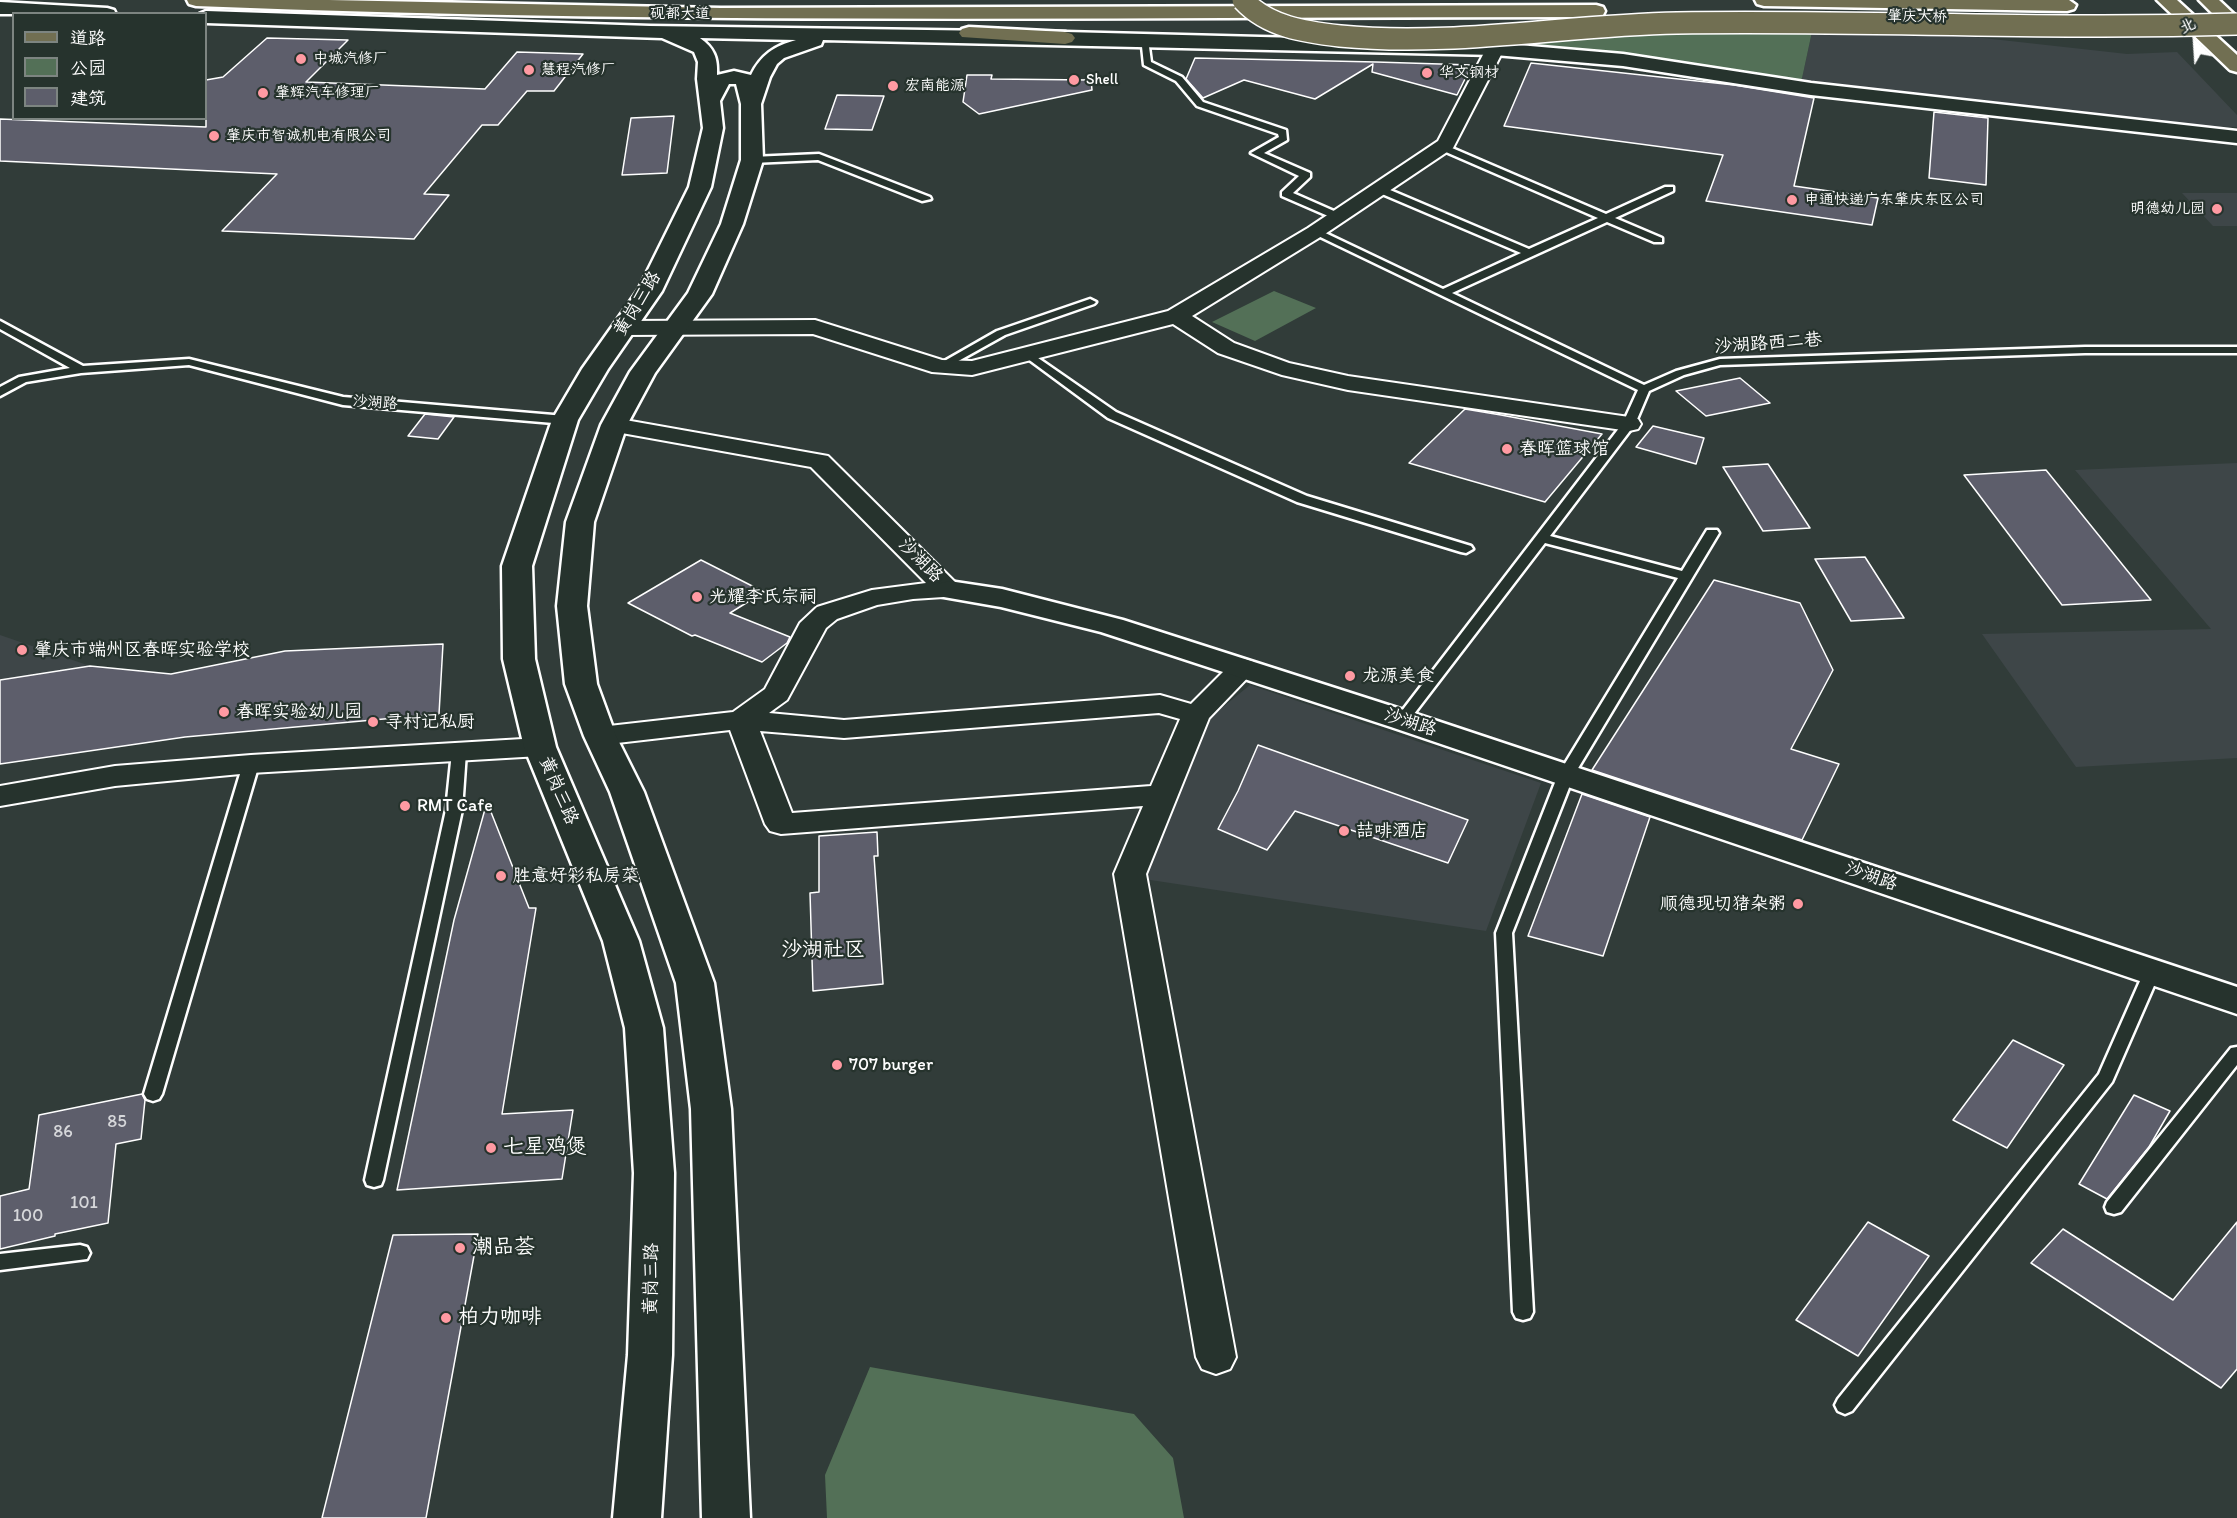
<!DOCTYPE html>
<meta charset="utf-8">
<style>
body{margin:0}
#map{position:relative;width:2237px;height:1518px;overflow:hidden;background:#313c39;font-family:Itim,"LXGW WenKai TC",sans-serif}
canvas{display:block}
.legend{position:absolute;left:12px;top:12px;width:195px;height:108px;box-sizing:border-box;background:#26332d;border:2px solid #7d8581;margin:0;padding:8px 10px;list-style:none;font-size:18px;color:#fff}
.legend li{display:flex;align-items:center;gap:12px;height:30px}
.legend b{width:30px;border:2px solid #7d8581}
.north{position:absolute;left:2165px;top:12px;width:60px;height:60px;-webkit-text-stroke:4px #26332d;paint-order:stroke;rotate:335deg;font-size:16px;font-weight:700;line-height:24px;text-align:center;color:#fff}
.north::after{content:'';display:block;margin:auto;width:21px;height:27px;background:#fff;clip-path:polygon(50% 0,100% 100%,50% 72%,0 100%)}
</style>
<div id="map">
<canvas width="2237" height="1518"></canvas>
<ul class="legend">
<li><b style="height:8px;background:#716f52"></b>道路</li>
<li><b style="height:16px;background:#537057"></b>公园</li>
<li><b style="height:16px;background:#5d5e6b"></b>建筑</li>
</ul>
<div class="north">北</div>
</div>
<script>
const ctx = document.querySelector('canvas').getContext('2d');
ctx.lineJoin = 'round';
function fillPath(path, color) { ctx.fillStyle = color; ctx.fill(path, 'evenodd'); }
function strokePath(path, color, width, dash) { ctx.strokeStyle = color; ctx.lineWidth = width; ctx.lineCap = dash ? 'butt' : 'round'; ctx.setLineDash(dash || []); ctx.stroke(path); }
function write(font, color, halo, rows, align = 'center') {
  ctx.font = font + ' Itim,"LXGW WenKai TC",sans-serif'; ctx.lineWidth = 4.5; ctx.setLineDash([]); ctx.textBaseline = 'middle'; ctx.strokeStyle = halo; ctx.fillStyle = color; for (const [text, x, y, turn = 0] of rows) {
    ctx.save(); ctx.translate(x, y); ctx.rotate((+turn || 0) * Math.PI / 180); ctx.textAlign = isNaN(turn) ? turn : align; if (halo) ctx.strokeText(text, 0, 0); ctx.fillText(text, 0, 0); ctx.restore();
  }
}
fillPath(new Path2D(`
 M1813,27l98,3 216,24 50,-2 60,63v12l-67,-1 -369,-43z
 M2182,193h55v33h-24z
 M2237,463v295l-161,9 -94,-133 229,-5 -136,-159z
 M0,635l90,31 -90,14z
 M1250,685l291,98 -55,148 -342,-52 68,-163z`), '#3e4648');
fillPath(new Path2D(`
 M1813,27l-12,56 -341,-43z
 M1274,291l42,17 -61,33 -43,-19z
 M870,1367l264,47 39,44 11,60h-357l-2,-43z`), '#537057');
const building = new Path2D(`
 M267,38l81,2 -42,42 179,7 32,-37 66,2 -29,37h-27l-29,34h-16l-58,69 25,1 -35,44 -192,-8 55,-57 -277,-13v-42l206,8v-47l17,-3z
 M1195,58l181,4 96,3 -15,30 -85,-23 1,-8 -58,35 -71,-19 -41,18 -17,-19z
 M1531,63l203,22 80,13 -20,88 84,12 -6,27 -166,-24 17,-46 -219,-29z
 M967,75h25l-1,4 100,1 1,10 -113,24 -16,-12z
 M837,95l47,1 -12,34 -47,-1z
 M1934,112l54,6 -2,67 -57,-7z
 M674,116l-7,57 -45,2 9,-57z
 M1740,378l30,25 -64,13 -30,-25z
 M1465,409l36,6 101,19 -57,68 -136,-39z
 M425,414l29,3 -16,22 -30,-3z
 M1653,426l51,12 -8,26 -60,-17z
 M1768,464l42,64 -47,3 -40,-64z
 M2046,470l105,130 -89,5 -98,-130z
 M1865,557l39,61 -53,3 -36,-62z
 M701,560l63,32 -34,21 60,24 -3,6 -25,19 -67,-27 -3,1 -64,-33z
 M1714,580l86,23 33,67 -42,79 48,15 -37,76 -210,-70z
 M443,644l-4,70 -254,23 -185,27v-84l90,-14 81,8 114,-23z
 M1258,745l210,75 -20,43 -153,-52 -28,39 -49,-21 20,-38z
 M1582,794l68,23 -47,139 -75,-20z
 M487,802l42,106h7l-34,206 71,-4 -11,69 -165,11 57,-270z
 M877,832l1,24h-4l9,128 -70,7 -3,-98 9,-1v-56z
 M2013,1040l51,25 -57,83 -54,-28z
 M142,1094l3,6 -4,39 -25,5 -8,79 -53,11v2l-55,13v-53l29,-7 10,-74z
 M2134,1095l36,16 -21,36 -42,52 -28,-15z
 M1868,1222l61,34 -71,100 -62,-36z
 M2237,1222v147l-16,19 -190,-125 32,-34 110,71z
 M478,1234l-52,284h-104l71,-283z`);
fillPath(building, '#5d5e6b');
strokePath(building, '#fff', 1.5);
const lane = new Path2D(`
 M1141,37l7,2 3,23 31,15 21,25 83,28 1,10 -23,13 46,20v4l-17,16 50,22v4h-8l-53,-23v-4l17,-16 -48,-23 28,-16 -1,-3 -81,-28 -21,-25 -32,-16z
 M1439,145h6l161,69 59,-27h8v4l-58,27 47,20v4h-8l-47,-20 -155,71 192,92 32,-14 44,-12 365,-12h152v6h-152l-365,12 -36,10 -35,16 -14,33 -85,112 132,35 25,-41h10l2,3 -145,242 -62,158 21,379 -3,6 -7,2 -7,-2 -3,-6 -17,-379 62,-158 120,-197 -133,-35 -138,180 -5,2 -7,-5 228,-297 15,-33 -328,-158 9,-2 124,59 78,-36 -146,-62v-4h8l146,62 69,-31 -159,-69z
 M819,154l111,43 1,2 -9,2 -104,-41 -66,3 -5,-3 5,-3z
 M1090,299l6,3 -2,2 -89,31 -61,34 -4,1 -6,-3 63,-36z
 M0,321l83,45 106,-7 154,38 222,19 6,4 -6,4 -222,-19 -154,-40 -108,8 -55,9 -26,14v-9l19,-10 51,-9 -70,-39z
 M1028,351l88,61 191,84 164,50 2,3 -7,4 -5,-1 -164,-50 -189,-84 -84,-62v-4z
 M459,747l7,5 -4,58 -79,370 -2,5 -7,2 -7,-2 -2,-5 81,-370 6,-58z
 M251,759l8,5 -97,330 -3,5 -6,2 -6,-2 -3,-5 99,-330z
 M2152,966l6,2 2,4 -48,110 -260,329 -7,3 -7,-3 -3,-6 3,-6 261,-325 45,-102 2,-4z
 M2237,1047v18l-116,147 -7,2 -7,-2 -2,-5 2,-5 124,-154z
 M80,1245l7,2 3,6 -3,6 -87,11v-16z`);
const street = new Path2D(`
 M1495,44l6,1 3,4 -51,99 -131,88 -130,80 42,27 55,20 59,13 281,41 9,2 3,5 -3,5 -9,2 -281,-41 -66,-15 -64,-22 -45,-29 -201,51 -40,-3 -119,-38 -189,1 -8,-2 -3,-5 3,-5 8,-2 191,-1 127,40 30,1 196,-50 140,-83 130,-87 48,-92 3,-4z
 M614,418l214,38 135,134 -4,6 -46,3 -36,6 -40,14 -11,9 -39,72 -18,13 75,7 316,-25 31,9 42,-42 10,-3 10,3 4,6 -48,50 -63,156 90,483 -6,12 -14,5 -14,-5 -6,-12 -82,-483 29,-68 -362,28 -11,-3 -5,-7 -35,-94 -130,15 -10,-3 -5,-6 5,-6 10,-3 133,-15 32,-23 35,-66 17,-16 55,-17 54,-7 -115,-116 -206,-37 -3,-5 3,-5zM1159,713l21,6 -29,67 -359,27 -32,-82 84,7z
 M540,738l11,2 4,7 -4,7 -11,2 -289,17 -136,13 -115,20v-20l115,-20 136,-11z`);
const secondary = new Path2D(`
 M0,2l107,6 7,2 2,4h-116z
 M206,11l444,15 415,6 430,11 128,11 188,29 426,48v12l-426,-48 -188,-29 -128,-11 -672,-15 -2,5 -37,13 -7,6 -7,13 -9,27 2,56 -20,64 -31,70 -57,79 -28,52 -33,97 -7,84 10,78 19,52 28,56 70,191 17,126 19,409h-48l-11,-409 -15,-126 -66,-191 -26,-56 -19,-52 -8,-78 9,-84 35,-97 29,-53 58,-79 33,-69 20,-64v-56l-5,-20h-7l-9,17 3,27 -12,59 -49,104 -54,78 -30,51 -46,146 3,93 21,88 83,194 24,87 11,145 -2,182 -11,163h-48l15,-163 6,-182 -9,-145 -22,-87 -79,-194 -21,-88 -1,-93 50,-146 30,-51 56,-79 51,-103 14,-59 -6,-49 1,-17 -4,-10 -32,-14 -456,-15v-9h-7zM700,38l96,2c-22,6 -35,15 -45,35l-17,-4 -17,4c1,-17 -3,-27 -17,-37z
 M949,581l53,8 121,31 290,93 824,274v27l-846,-287 -290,-95 -100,-25 -63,-11 -4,-6 4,-6z`);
const primary = new Path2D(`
 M187,0h142l392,8 875,-3 7,2 2,4 -2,4 -7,2c-467,0 -933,8 -1400,-11l-7,-2z
 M1755,0h314l7,5 -2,4 -7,2 -303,-5 -7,-2z
 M2157,0h20l60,55v17l-7,-2z
 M2199,0h20l18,17v16l-7,-2z
 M969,27l96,5 7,2 3,4 -3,4 -7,2 -103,-7 -3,-4 3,-4z`);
strokePath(lane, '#fff', 5);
strokePath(street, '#fff', 4);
strokePath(secondary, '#fff', 5);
strokePath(primary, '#fff', 5);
fillPath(lane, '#26332d');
fillPath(street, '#26332d');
fillPath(secondary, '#26332d');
fillPath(primary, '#716f52');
const primaryBridge = new Path2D(`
 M1243,0c25,27 62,32 97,36 112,11 225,-11 337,-13 187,-3 373,7 560,1`);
strokePath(primaryBridge, '#fff', 24, []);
strokePath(primaryBridge, '#716f52', 21);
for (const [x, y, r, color] of [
 [301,59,6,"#ff9aa2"],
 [529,70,6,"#ff9aa2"],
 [1427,73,6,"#ff9aa2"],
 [1074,80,6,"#ff9aa2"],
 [893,86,6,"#ff9aa2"],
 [263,93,6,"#ff9aa2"],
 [214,136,6,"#ff9aa2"],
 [1792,200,6,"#ff9aa2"],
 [2217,209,6,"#ff9aa2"],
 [1507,449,6,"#ff9aa2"],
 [697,597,6,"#ff9aa2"],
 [22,650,6,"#ff9aa2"],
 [1350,676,6,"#ff9aa2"],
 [224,712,6,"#ff9aa2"],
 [373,722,6,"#ff9aa2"],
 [405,806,6,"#ff9aa2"],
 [1344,831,6,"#ff9aa2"],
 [501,876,6,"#ff9aa2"],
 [1798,904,6,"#ff9aa2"],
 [837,1065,6,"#ff9aa2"],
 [491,1148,6,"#ff9aa2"],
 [460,1248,6,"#ff9aa2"],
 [446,1318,6,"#ff9aa2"]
]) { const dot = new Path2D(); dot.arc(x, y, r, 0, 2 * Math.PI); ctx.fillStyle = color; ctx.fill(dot); strokePath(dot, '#26332d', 2); }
write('15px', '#fff', '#26332d', [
 ["砚都大道",680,14],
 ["肇庆大桥",1917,17,1],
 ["沙湖路",375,403,4]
]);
write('15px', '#fff', '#26332d', [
 ["中城汽修厂",313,59],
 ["慧程汽修厂",541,70],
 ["华文钢材",1439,73],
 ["Shell",1086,80],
 ["宏南能源",905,86],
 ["肇辉汽车修理厂",275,93],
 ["肇庆市智诚机电有限公司",226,136],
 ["申通快递广东肇庆东区公司",1804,200],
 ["明德幼儿园",2205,209,"right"]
], 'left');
write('18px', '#fff', '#26332d', [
 ["黄岗三路",638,304,-58],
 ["沙湖路西二巷",1768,344,-4],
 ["沙湖路",920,561,45],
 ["沙湖路",1410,723,18],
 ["黄岗三路",558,791,67],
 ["沙湖路",1871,877,19],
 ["黄岗三路",652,1279,-89]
]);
write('18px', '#fff', '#26332d', [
 ["春晖篮球馆",1519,449],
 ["光耀李氏宗祠",709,597],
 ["肇庆市端州区春晖实验学校",34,650],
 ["龙源美食",1362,676],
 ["春晖实验幼儿园",236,712],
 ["寻村记私厨",385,722],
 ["RMT Cafe",417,806],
 ["喆啡酒店",1356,831],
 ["胜意好彩私房菜",513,876],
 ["顺德现切猪杂粥",1786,904,"right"],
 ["707 burger",849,1065]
], 'left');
write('18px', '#d6d7da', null, [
 ["85",117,1122],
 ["86",63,1132],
 ["101",84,1203],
 ["100",28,1216]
]);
write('21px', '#fff', '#26332d', [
 ["沙湖社区",823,951]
]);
write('21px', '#fff', '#26332d', [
 ["七星鸡煲",503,1148],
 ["潮品荟",472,1248],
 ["柏力咖啡",458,1318]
], 'left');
</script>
